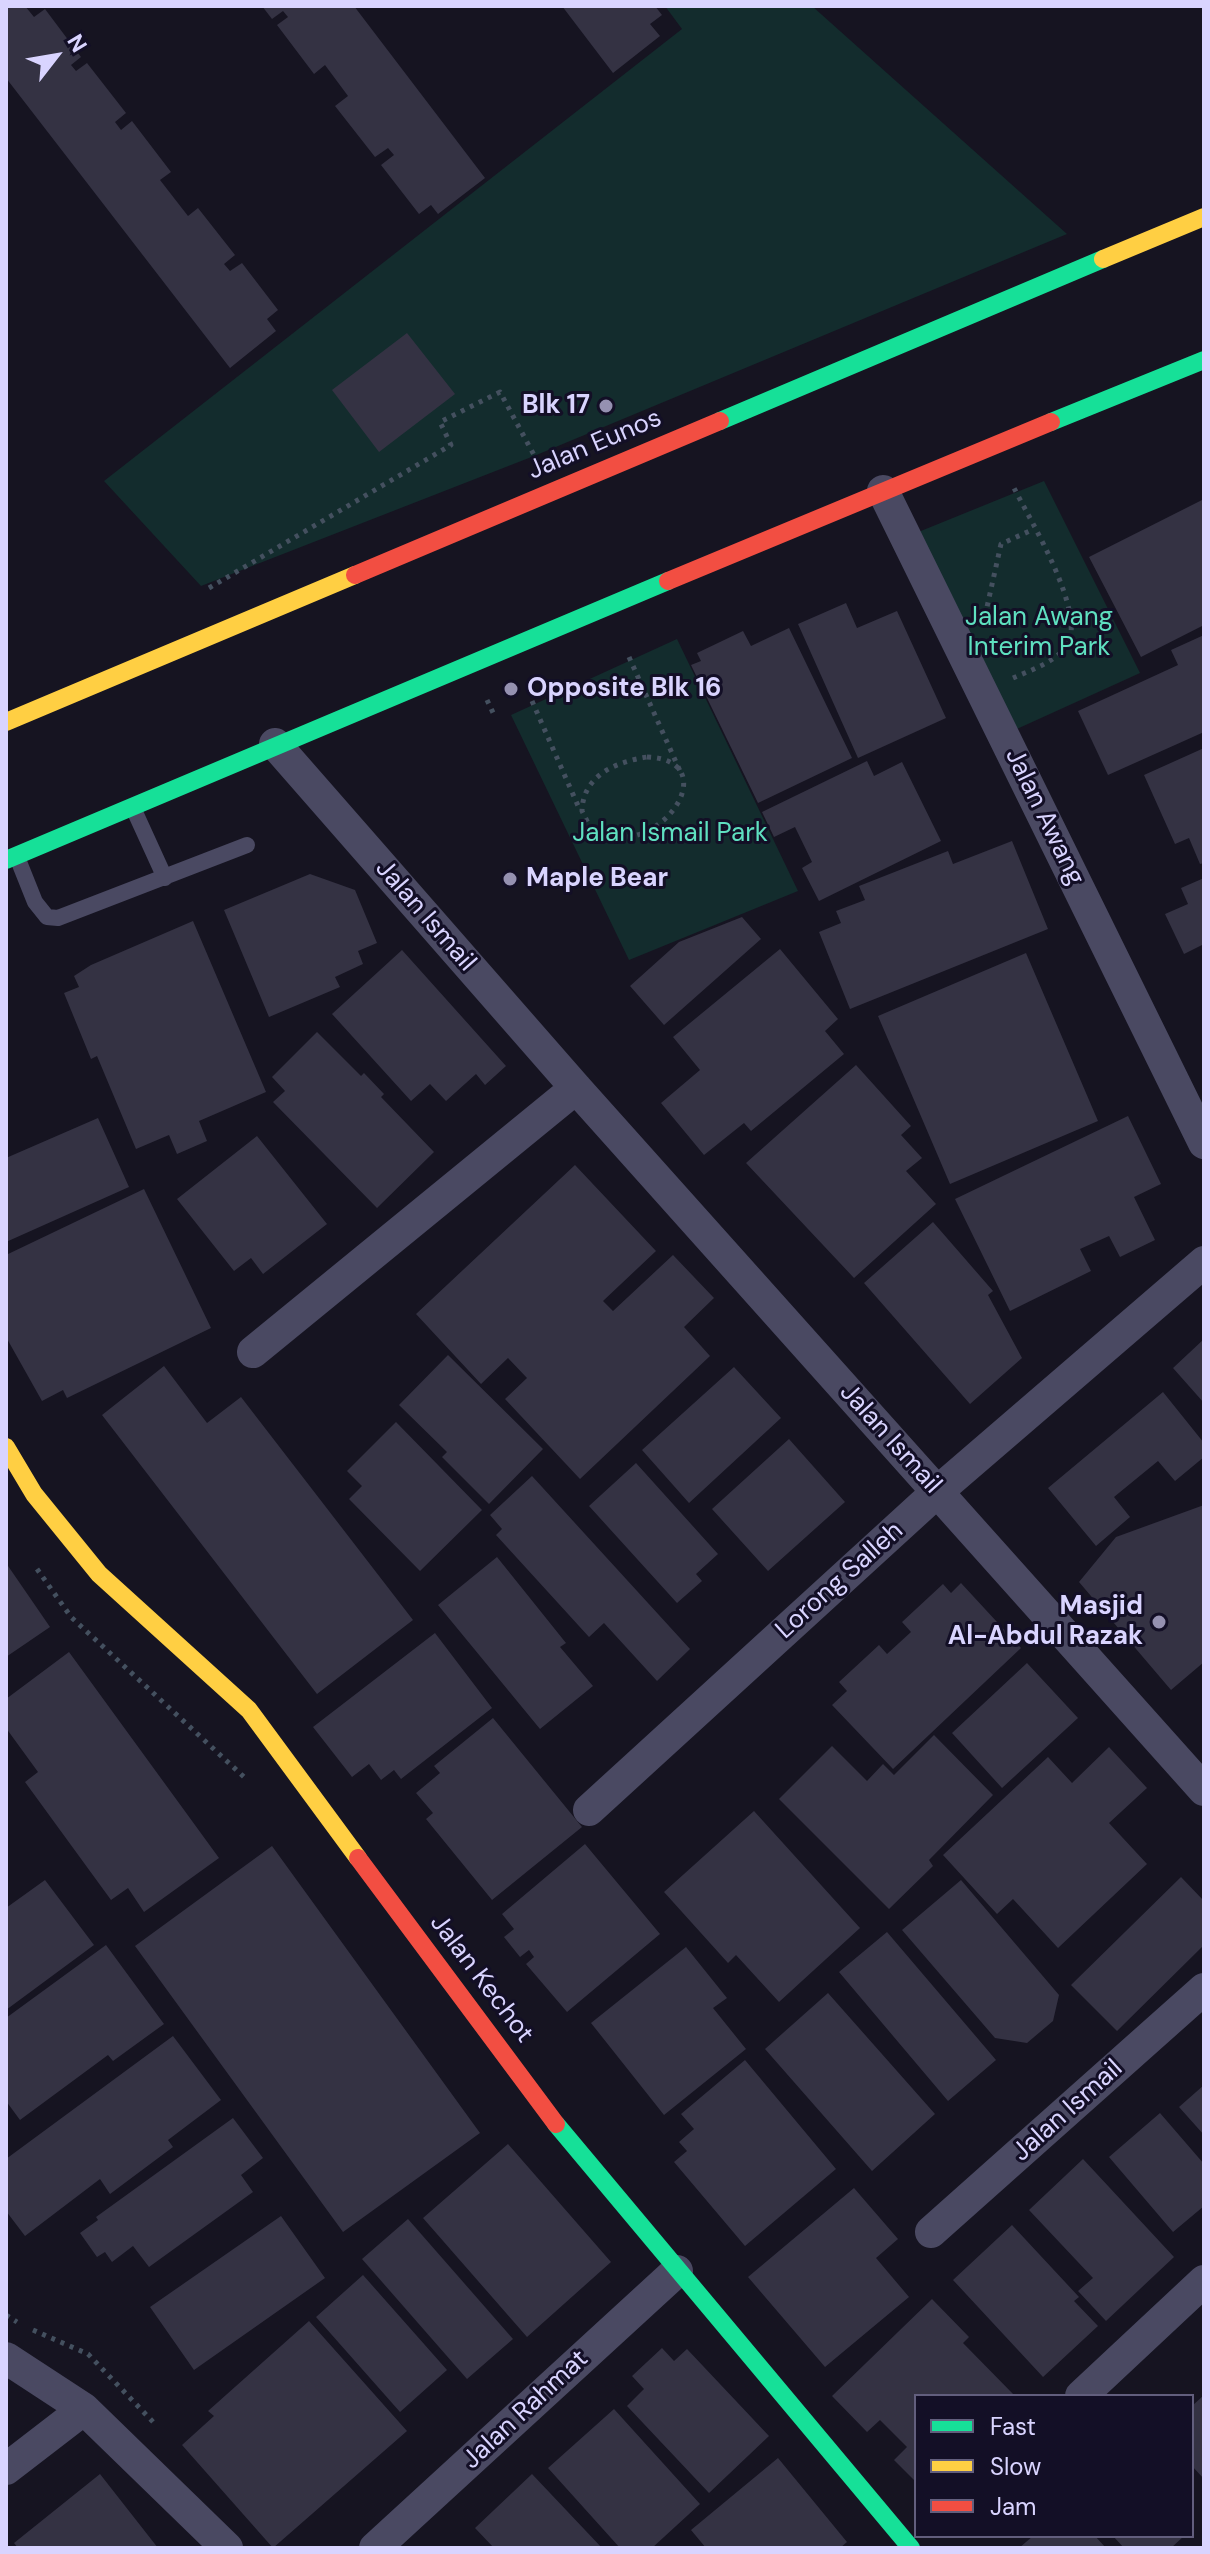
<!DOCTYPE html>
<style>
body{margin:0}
#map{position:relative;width:1210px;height:2554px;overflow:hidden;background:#161421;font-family:"DM Sans",sans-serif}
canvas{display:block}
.frame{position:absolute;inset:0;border:8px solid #d9d4ff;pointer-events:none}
.legend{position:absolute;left:914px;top:2394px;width:280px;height:144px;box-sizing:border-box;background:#130f26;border:2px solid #625e7d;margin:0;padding:10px 14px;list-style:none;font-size:24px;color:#d9d4ff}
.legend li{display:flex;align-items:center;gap:16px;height:40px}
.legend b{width:40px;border:2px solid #625e7d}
.north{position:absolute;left:16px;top:16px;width:80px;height:80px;-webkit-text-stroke:6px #130f26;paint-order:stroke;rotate:59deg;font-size:22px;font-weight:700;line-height:32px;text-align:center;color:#d9d4ff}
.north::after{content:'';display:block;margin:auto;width:28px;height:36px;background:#d9d4ff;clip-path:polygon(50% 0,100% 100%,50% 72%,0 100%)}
</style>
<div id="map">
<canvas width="1210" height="2554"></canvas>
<div class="frame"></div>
<ul class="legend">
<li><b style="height:10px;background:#16e098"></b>Fast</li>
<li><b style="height:10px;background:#ffcf43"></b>Slow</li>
<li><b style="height:10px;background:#f24e42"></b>Jam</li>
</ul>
<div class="north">N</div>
</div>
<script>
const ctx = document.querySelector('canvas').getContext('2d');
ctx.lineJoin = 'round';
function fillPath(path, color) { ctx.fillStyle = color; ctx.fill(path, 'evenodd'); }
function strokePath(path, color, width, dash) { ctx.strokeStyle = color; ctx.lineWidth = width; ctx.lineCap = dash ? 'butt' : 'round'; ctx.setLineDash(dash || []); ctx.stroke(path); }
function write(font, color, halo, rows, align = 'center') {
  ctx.font = font + ' "DM Sans",sans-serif'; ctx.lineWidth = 6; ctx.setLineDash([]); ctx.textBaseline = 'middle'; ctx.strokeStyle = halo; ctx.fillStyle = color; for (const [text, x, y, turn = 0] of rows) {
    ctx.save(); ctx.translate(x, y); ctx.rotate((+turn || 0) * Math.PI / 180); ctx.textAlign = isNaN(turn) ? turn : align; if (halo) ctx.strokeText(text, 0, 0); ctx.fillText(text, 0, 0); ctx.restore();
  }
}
fillPath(new Path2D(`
 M665,6h147l255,228 -533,222 -333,130 -97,-105 578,-452z
 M1044,481l96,192 -132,60 -97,-198z
 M677,639l121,252 -169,69 -118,-245z`), '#132c2d');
fillPath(new Path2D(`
 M6,6h19l9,11 11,-8 36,48 -10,8 5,6 11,-8 39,50 -11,9 6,8 11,-9 39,51 -11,8 28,36 10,-8 37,47 -11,9 6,7 12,-8 36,47 -11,9 9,12 -46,37 -224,-290z
 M262,6h92l131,172 -47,36 -7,-9 -12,9 -38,-49 13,-10 -6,-7 -13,9 -40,-51 13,-10 -23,-31 -11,9 -37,-49 11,-8 -5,-6 -11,8z
 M562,6h93l7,9 -12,9 10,12 -47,37z
 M407,333l48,61 -76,58 -47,-62z
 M1204,499v126l-63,32 -52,-100z
 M846,603l11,25 40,-17 49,107 -88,40 -60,-134z
 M789,628l63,130 -94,45 -67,-138 10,-4 -4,-8 46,-22 8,15z
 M1204,635v97l-96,43 -30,-64 100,-46 -7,-15z
 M1204,748v115l-4,1 -11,-26 -14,6 -31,-69z
 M867,761l7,15 28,-14 39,79 -122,60 -17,-33 10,-6 -17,-35 -21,10 -12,-25z
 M1012,841l36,88 -198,80 -31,-77 22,-9 -5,-12 29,-11 -6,-14 89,-35 5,13z
 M310,874l45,16 22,53 -19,8 5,13 -28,13 5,10 -71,30 -45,-107z
 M1204,878v66l-20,10 -19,-40 23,-10 -7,-16z
 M742,917l19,22 -97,86 -34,-39 49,-44z
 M193,921l73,171 -67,29 8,20 -30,13 -8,-19 -33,14 -39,-93 -6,3 -27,-66 15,-6 -5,-11 17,-11z
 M780,949l58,70 -13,12 19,23 -93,77 -7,-8 -40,32 -43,-52 39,-33 -27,-33z
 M402,950l104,116 -21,19 -9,-11 -30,27 -16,-17 -19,17 -79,-87z
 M1026,953l72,168 -148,63 -72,-168z
 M317,1032l44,44 3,-3 20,21 -3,3 53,55 -57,56 -104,-106 12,-11 -13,-14z
 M856,1065l55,61 -10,9 21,23 -16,13 30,33 -82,74 -108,-115z
 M1128,1116l33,68 -27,13 21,43 -35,17 -11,-21 -29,13 11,22 -81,40 -55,-112z
 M98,1118l31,69 -123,55v-84z
 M257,1136l70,88 -64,50 -12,-16 -17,13 -57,-72z
 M575,1165l81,86 -53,50 10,10 60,-56 41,43 -30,29 26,29 -130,123 -75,-80 22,-21 -19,-20 -27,26 -65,-70z
 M144,1189l67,139 -144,70 -4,-8 -21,11 -36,-64v-82z
 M933,1222l60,69 -5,4 34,63 -52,46 -106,-121z
 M1204,1339v64l-31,-35z
 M448,1355l95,94 -54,55 -47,-47 5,-5 -48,-47z
 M164,1366l43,57 34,-26 172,223 -96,74 -215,-279z
 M734,1367l47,51 -92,85 -47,-53z
 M1163,1392l41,51v14l-29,24 -17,-20 -44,36 16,20 -34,29 -48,-58z
 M396,1422l86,88 -62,61 -71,-72 13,-13 -15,-15z
 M789,1439l56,63 -77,69 -56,-62z
 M636,1463l82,91 -22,20 6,7 -25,22 -88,-97z
 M532,1476l158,173 -33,32 -53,-58 -15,14 -93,-102 6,-6 -12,-14z
 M1204,1505v157l-33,28 -92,-108 37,-45z
 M497,1557l69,86 -6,4 33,39 -53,43 -102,-124z
 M6,1563l44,64 -44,30z
 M961,1583l60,65 -128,121 -61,-64 15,-14 -8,-9 40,-37 8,9 24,-22 -9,-10 41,-38 8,9z
 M435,1633l57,75 -91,71 -7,-9 -13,10 -12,-16 -17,13 -39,-50z
 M69,1652l150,206 -75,54 -16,-24 -17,12 -86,-118 13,-10 -32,-44v-29z
 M1027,1663l51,55 -76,70 -50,-55z
 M493,1718l89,109 -90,73 -66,-81 7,-6 -17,-20 24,-20 -6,-7z
 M934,1735l59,60 -64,65 4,6 -44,43 -110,-110 53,-53 35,35 16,-17 11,11z
 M1109,1747l38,41 -38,35 38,41 -89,84 -45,-49 -16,15 -54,-59 105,-98 24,26z
 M754,1811l106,117 -81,74 -43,-47 -8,8 -64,-71z
 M585,1844l75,90 -93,78 -41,-48 8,-7 -5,-7 -9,7 -16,-20 10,-8 -12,-15z
 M272,1846l208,287 -137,99 -208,-286z
 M1181,1877l23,24v44l-87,86 -46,-46z
 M45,1880l49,65 -88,65v-102z
 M961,1880l98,115 -6,26 -26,22 -32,-5 -93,-108z
 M887,1932l109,128 -48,41 -109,-129z
 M106,1945l58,79 -51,37 -5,-6 -88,65 -14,-19v-83z
 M686,1947l41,51 -14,10 33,41 -82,66 -73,-92z
 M828,1993l107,121 -63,57 -107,-122z
 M173,2036l48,64 -53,40 5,7 -63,47 -10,-15 -75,57 -19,-25v-52z
 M745,2060l91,109 -91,77 -71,-84 13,-11 -8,-9 15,-13 -13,-15z
 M1204,2085v50l-25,-28z
 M1160,2113l44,51v42l-31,26 -64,-75z
 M233,2118l30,40 -22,17 12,17 -104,75 -16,-21 -21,16 -7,-10 -8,5 -17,-24 18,-13 -2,-3z
 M508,2144l103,118 -84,75 -104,-119z
 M1083,2159l91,98 -68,64 -28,-30 15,-13 -64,-68z
 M854,2188l44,51 -22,19 33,39 -84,70 -77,-90z
 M281,2216l44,62 -131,92 -44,-63z
 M408,2219l105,120 -46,40 -105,-120z
 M1012,2225l67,72 -5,4 24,25 -55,51 -90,-97z
 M363,2275l84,95 -47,42 -84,-95z
 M932,2299l37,38 -6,6 52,53h-99v86l-22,-22 13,-13 -27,-27 -13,12 -35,-36z
 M309,2321l98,110 -134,117 -91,-103 32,-29 -6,-5z
 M662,2348l12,13 13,-12 82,87 -60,57 -82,-87 17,-17 -12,-13z
 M1204,2395v84l-12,-13v-60z
 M614,2409l86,95 -48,44h-32l-72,-80z
 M778,2458l69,84 -7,6h-134l-15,-18z
 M100,2474l58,74h-140l-4,-5z
 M532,2474l70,74h-108l-19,-20z
 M1033,2536h62l11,12h-87z
 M1113,2536h71l-13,12h-47z`), '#343243');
strokePath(new Path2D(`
 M209,588l242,-143 -11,-23 60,-30 34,63
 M985,616l16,-72 33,-15
 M629,657l51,114
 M1013,678c18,-8 40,-15 53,-31 23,-31 -36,-127 -52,-159
 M487,700l8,17
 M532,701l47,107
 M647,757c83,3 8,111 -56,72l-9,-18c1,-36 34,-49 65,-54z
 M37,1569l34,48 173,160
 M6,2315l11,7
 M33,2330l55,24 68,71`), '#44505f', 5, [4, 6]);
strokePath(new Path2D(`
 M134,810l31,68
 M17,857l18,45 12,15 11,1 189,-73`), '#4a4962', 16);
strokePath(new Path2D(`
 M883,491l321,652
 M275,744l301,344 628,702
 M253,1352l323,-264
 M589,1810l348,-318 267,-230
 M931,2232l273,-243
 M6,2358l78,51 143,139
 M1081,2396l123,-115
 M6,2469l78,-60
 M375,2548l302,-277`), '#4a4962', 32);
strokePath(new Path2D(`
 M720,421l383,-162
 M1051,422l153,-62
 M6,860l662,-279
 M556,2124l355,424`), '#16e098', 18);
strokePath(new Path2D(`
 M1103,259l101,-42
 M6,722l349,-147
 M6,1447l28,47 65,80 150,136 109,148`), '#ffcf43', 18);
strokePath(new Path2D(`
 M355,575l365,-154
 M668,581l383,-159
 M358,1858l198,266`), '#f24e42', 18);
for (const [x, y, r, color] of [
 [606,406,8,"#9591b1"],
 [511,689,8,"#9591b1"],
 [510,879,8,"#9591b1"],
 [1159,1622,8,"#9591b1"]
]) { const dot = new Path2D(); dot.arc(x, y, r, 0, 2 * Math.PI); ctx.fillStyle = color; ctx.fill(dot); strokePath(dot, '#130f26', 3); }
write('bold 26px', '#d9d4ff', '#130f26', [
 ["Blk 17",590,406],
 ["Opposite Blk 16",527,689,"left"],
 ["Maple Bear",526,879,"left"],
 ["Masjid",1143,1607],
 ["Al-Abdul Razak",1143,1637]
], 'right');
write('26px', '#d9d4ff', '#130f26', [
 ["Jalan Eunos",595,445,-23],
 ["Jalan Awang",1044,817,64],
 ["Jalan Ismail",425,916,49],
 ["Jalan Ismail",890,1439,48],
 ["Lorong Salleh",840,1581,-42],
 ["Jalan Kechot",481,1979,53],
 ["Jalan Ismail",1068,2111,-42],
 ["Jalan Rahmat",526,2410,-43]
]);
write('26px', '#5fe0c0', '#130f26', [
 ["Jalan Awang",1039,618],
 ["Interim Park",1039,648],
 ["Jalan Ismail Park",670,834]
]);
</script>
